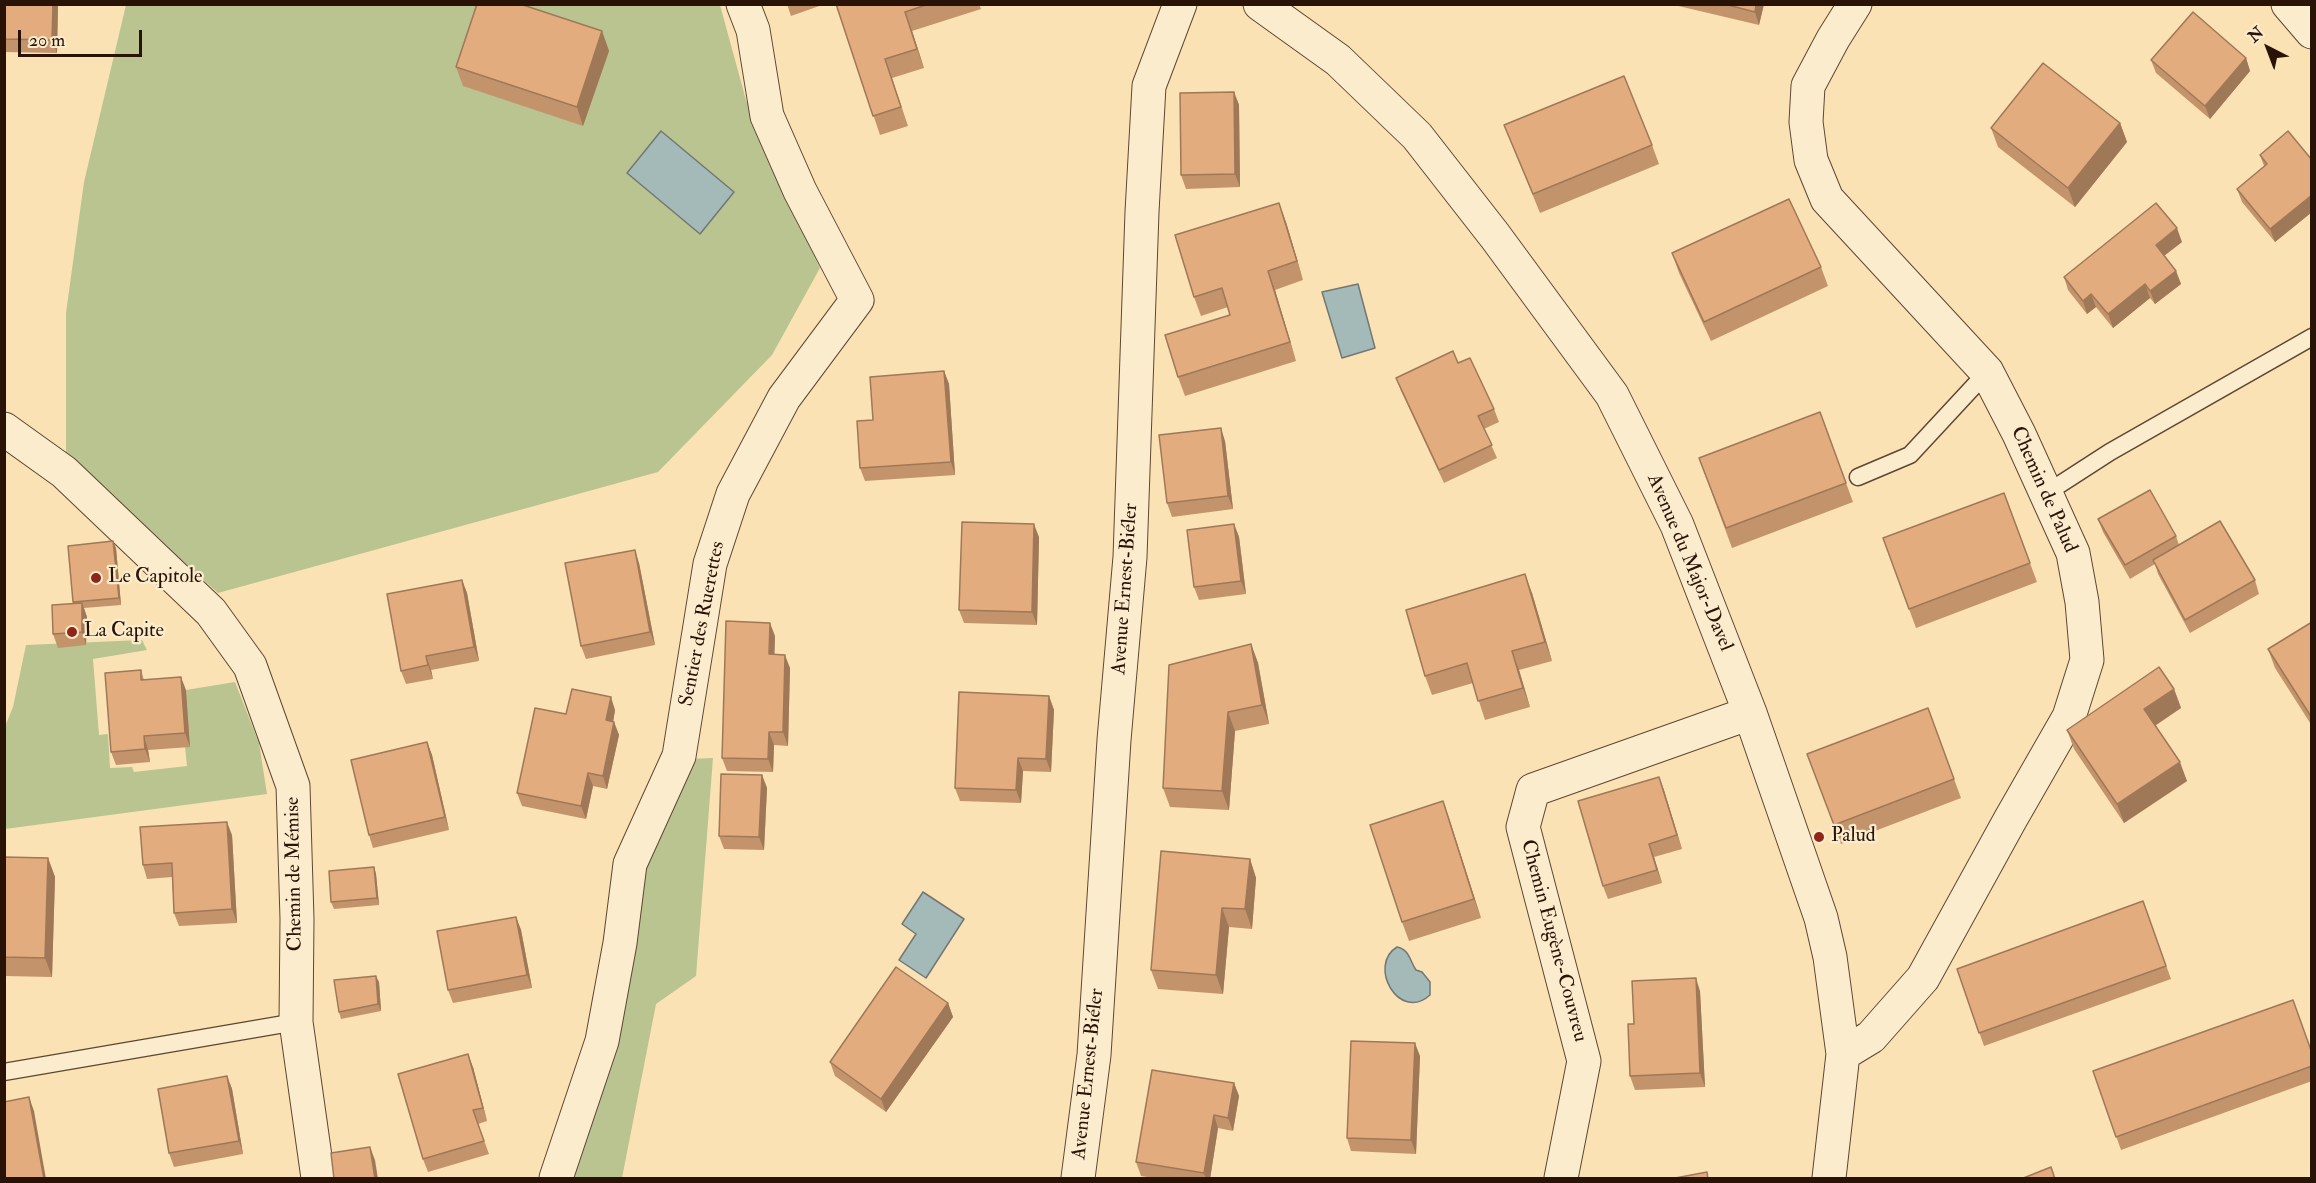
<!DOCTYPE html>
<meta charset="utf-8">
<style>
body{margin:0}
#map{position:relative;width:2316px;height:1183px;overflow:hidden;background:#fae2b4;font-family:"IM FELL Double Pica",serif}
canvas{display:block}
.frame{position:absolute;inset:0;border:6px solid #291307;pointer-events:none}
.north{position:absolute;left:2238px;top:18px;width:60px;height:60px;-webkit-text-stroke:4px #fcecce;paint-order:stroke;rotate:318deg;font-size:16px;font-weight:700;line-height:24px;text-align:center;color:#291307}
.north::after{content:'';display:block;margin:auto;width:21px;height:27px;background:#291307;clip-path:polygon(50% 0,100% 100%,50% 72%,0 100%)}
.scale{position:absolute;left:18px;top:30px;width:124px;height:27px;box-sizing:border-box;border:3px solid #291307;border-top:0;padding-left:8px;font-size:18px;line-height:21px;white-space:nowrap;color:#291307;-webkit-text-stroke:4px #fcecce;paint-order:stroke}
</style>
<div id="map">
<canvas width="2316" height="1183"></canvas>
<div class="frame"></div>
<div class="north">N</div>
<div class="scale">20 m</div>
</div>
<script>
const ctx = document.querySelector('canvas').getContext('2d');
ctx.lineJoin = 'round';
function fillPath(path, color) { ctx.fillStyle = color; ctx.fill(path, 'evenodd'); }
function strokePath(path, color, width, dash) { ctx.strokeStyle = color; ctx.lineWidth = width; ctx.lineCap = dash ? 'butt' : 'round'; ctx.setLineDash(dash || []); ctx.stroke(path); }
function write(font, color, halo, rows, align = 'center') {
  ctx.font = font + ' "IM FELL Double Pica",serif'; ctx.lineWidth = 4.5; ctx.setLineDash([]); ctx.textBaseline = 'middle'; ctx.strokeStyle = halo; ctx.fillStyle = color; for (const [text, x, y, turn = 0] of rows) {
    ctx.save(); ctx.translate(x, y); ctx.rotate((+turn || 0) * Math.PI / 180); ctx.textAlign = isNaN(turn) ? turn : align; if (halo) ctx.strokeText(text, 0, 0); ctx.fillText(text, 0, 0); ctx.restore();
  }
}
fillPath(new Path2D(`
 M126,5h594l26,95 74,168 -48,87 -114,117 -440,121 -152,-137v-143l18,-131z
 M142,640l5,10 -54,9 6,76 9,-1 2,34 22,-1 2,5 53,-6 -2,-19 5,-1 -4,-56 49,-8 24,61 8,51 -262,35 -1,-100 9,-22 13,-62z
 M713,758l-17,218 -40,28 -34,174h-49l67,-305 47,-114z`), '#b9c491');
const water = new Path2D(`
 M661,131l73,61 -34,42 -73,-61z
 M1358,284l17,64 -33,10 -20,-66z
 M923,892l41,27 -38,59 -27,-18 17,-26 -14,-10z
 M1397,947c12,2 13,14 19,23l6,2 8,10v13c-31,28 -63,-30 -33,-48z`);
fillPath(water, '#a4bab9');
strokePath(water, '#737772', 1.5);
const service = new Path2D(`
 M1858,477l52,-22 77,-83
 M2045,494l65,-42 202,-115
 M4,1072l292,-50`);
const minor = new Path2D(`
 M1260,4l78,56 79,76 78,100 117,159 65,130 73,188 71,205 9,39 13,97 -14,124
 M2288,4l24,28
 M4,429l60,43 147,140 39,54 43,120 4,133 -1,103 22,156
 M1843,1054l28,-17 52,-59 87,-158 59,-103 18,-57 -5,-58 -9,-49 -54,-119 -32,-62 -160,-173 -16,-39 -5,-38 2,-36 25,-47 22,-35
 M556,1178l46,-137 18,-98 10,-79 49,-108 31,-192 23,-70 51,-96 73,-98 -57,-109 -33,-75 -14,-86 -10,-26
 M1078,1178l16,-123 20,-315 16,-183 12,-345 7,-126 31,-82
 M1561,1178l23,-117 -61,-234 10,-37 217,-77`);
strokePath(service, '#5d4732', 19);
strokePath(minor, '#5d4732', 35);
strokePath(service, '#fcecce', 16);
strokePath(minor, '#fcecce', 33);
fillPath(new Path2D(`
 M4,4h54l-1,49 -53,-1z
 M787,4h35v1l-31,11z
 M836,4h143l2,5 -69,22 12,37 -32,10 16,48 -28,9z
 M1670,4h94l-5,21z
 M602,31l7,20 -26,75 -120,-40 -7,-19z
 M2246,58l4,13 -40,48 -54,-46 -5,-13z
 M1234,92l5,13 1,82 -54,2 -5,-14z
 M2120,123l7,19 -52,65 -77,-60 -7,-19z
 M1504,125l148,20 7,19 -119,49z
 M2260,155l52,5v52l-37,30 -33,-40 -5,-13 27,-23z
 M1286,222l17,58 -28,10 21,71 -111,35 -7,-19 52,-62 -2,-8 -27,9 -7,-19z
 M2182,242l-18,14 12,15 5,13 -26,20 -5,-6 -37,30 -17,-21 -9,7 -19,-24 -4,-13z
 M1672,253l149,14 7,19 -117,55 -32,-68z
 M1458,363l36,46 5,13 -15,7 13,29 -53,25 -43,-92 -5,-13z
 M944,371l5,13 6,91 -90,6 -5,-13 13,-48z
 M1820,412l33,90 -121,46 -33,-90z
 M1225,441l8,68 -61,8 -5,-14z
 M2004,493l33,89 -121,46 -33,-90z
 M2098,519l78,17 3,9 76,35 4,14 -69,39 -32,-59 -3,-10 -25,15 -27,-47z
 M1234,524l5,13 7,57 -47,6 -5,-13z
 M1039,537l-2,88 -73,-2 -5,-13z
 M116,548l5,57 -37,3 3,9 -1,28 -28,3 -5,-14 21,-30 -1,-2z
 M639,563l16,82 -69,14 -5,-13z
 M462,580l5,13 12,68 -48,9 2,9 -27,5 -5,-13z
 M1532,593l20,68 -33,9 11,37 -45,13 -12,-37 -41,12 -7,-19z
 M2312,622v104l-37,-58 -7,-19z
 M775,636l-1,19 16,13 -2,78 -14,-1 -1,27 -46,-1 -5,-13z
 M1251,644l7,19 11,61 -34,7 -6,79 -59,-3 -7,-19z
 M141,670l3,10 42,10 4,57 -42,3 2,12 -34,3 -5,-13z
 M2174,689l7,19 -26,18 32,55 -63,42 -50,-74 -7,-19z
 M1049,696l5,14 -3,62 -28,-1 -2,32 -61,-2 -5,-13z
 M1928,708l33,90 -120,46 -34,-90z
 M615,710l-2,12h1l5,13 -12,54 -14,-3 -7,33 -64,-13 -5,-13 49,-79z
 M427,742l5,13 17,75 -76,18 -4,-13z
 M762,775l5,13 -3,62 -40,-1 -5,-13z
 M1659,777l23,72 -28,8 8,26 -54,16 -5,-13z
 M1443,801l38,117 -72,23 -7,-19z
 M232,835l5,88 -58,3 -5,-13 -2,-36 -25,2 -4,-14z
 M4,857l44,1 7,19 -3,100 -48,-1z
 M1250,859l6,19 -4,51 -23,-2 -6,67 -65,-5 -7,-19z
 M374,867l2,7 3,31 -45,4 -3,-7z
 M2143,901l28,78 -187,67 -27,-77z
 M516,917l5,13 11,58 -79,15 -5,-13z
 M379,982l2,29 -40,8 -2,-7z
 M1700,991l5,96 -70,3 -5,-14 4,-52z
 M948,1003l5,14 -67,95 -51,-36 -5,-14z
 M2312,1053v28l-191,69 -28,-79z
 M1420,1056l-4,98 -65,-3 -4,-13z
 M473,1067l14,54 -9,3 11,30 -61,18 -5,-13z
 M227,1076l5,13 11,65 -69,13 -5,-14z
 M1234,1083l5,13 -6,35 -15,-3 -8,51h-50l-19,-3 -5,-14z`), '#c3946c');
fillPath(new Path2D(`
 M53,4h5l-1,49 -5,-13z
 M1756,4h8l-5,21 -4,-13z
 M905,12l7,19 12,37 -7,-19z
 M602,31l7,20 -26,75 -6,-19z
 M2246,58l4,13 -40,48 -5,-13z
 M1234,92l5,13 1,82 -5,-13z
 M2120,123l7,19 -52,65 -7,-19z
 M2312,195v17l-37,30 -5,-13z
 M1279,203l7,19 17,58 -6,-19z
 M2177,228l5,14 -21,16 -5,-13z
 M1268,271l7,19 21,71 -6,-19z
 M2176,271l5,13 -26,20 -5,-13z
 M2145,284l5,14 -37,30 -5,-14z
 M2091,294l5,13 -9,7 -4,-13z
 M944,371l5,13 6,91 -4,-13z
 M1221,428l4,13 8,68 -5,-13z
 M1034,524l5,13 -2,88 -5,-13z
 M1234,524l5,13 7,57 -5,-13z
 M113,541l3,7 5,57 -2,-7z
 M635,550l4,13 16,82 -5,-13z
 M1525,574l7,19 20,68 -7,-19z
 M462,580l5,13 12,68 -5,-14z
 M82,603l5,14 -1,28 -4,-13z
 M770,623l5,13 -1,32 -5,-14z
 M1251,644l7,19 11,61 -7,-19z
 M1512,651l7,19 11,37 -7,-19z
 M785,655l5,13 -2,78 -5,-14z
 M426,656l5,14 2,9 -5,-14z
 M181,677l5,13 4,57 -5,-14z
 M2174,689l7,19 -30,20 -7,-19z
 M1049,696l5,14 -3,62 -5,-13z
 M611,697l4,13 -4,24 -5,-14z
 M1228,712l7,19 -6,79 -7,-19z
 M614,722l5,13 -12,54 -4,-13z
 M769,732l5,13 -1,27 -5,-13z
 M144,736l4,14 2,12 -5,-13z
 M427,742l5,13 17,75 -4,-13z
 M1018,758l5,13 -2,32 -5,-13z
 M2180,762l7,19 -63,42 -7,-19z
 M588,773l5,13 -7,33 -5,-13z
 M762,775l5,13 -3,62 -5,-13z
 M1659,777l5,13 18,59 -5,-14z
 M1443,801l7,20 31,97 -7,-19z
 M227,822l5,13 5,88 -5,-14z
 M1649,844l5,13 8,26 -5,-13z
 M48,858l7,19 -3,100 -7,-19z
 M1250,859l6,19 -4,51 -7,-20z
 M374,867l2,7 3,31 -2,-7z
 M1222,908l7,19 -6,67 -7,-19z
 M516,917l5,13 11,58 -5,-13z
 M376,976l3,6 2,29 -3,-7z
 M1696,978l4,13 5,96 -5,-14z
 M948,1003l5,14 -67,95 -5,-13z
 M1415,1043l5,13 -4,98 -5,-14z
 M468,1054l5,13 14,54 -4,-13z
 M227,1076l5,13 11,65 -4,-13z
 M1234,1083l5,13 -6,35 -5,-13z
 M29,1097l5,14 12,68h-2z
 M1214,1115l4,13 -8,51h-4l-2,-6z
 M370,1147l5,13 3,19h-3z`), '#9f7858');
const building = new Path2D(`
 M4,4h49l-1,36 -48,-1z
 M477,4h43l82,27 -25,76 -121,-40z
 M836,4h93l-24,8 12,37 -32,10 16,48 -28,9z
 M1724,4h32l-1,8z
 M2193,12l53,46 -41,48 -54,-46z
 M2043,63l77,60 -52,65 -77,-60z
 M1624,76l28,69 -119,49 -29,-69z
 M1234,92l1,82 -54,1 -1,-82z
 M2288,131l24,29v35l-42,34 -33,-40 30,-25 -7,-9z
 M1789,199l32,68 -117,55 -32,-69z
 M1279,203l18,58 -29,10 22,71 -112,35 -13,-42 65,-20 -8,-27 -28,9 -19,-62z
 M2156,203l21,25 -21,17 20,26 -26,20 -5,-7 -37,30 -17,-20 -8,7 -19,-24z
 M1453,351l5,12 12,-5 24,51 -16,7 14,29 -53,25 -43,-92z
 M944,371l7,91 -91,6 -3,-47 16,-1 -3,-43z
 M1820,412l26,71 -120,45 -27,-70z
 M1221,428l7,68 -61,7 -8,-68z
 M2150,490l26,46 -51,29 -27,-46z
 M2004,493l26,70 -121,46 -26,-71z
 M2220,521l35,59 -70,40 -32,-60z
 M962,522l72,2 -2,88 -73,-2z
 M1234,524l7,57 -47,6 -7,-57z
 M113,541l6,57 -46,4 -5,-56z
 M635,550l15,82 -69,14 -16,-83z
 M1525,574l20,68 -33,9 11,37 -45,13 -11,-38 -42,13 -19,-66z
 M462,580l12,67 -48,9 2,9 -27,6 -14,-77z
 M82,603v29l-29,2 -1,-29z
 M726,621l44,2 -1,31 16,1 -2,77h-14l-1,27 -46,-1z
 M2312,622v96l-44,-69z
 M1251,644l11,61 -34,7 -6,79 -59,-3 6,-123z
 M2159,667l15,22 -30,20 36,53 -63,42 -50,-74z
 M141,670v10l40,-3 4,56 -41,3 1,13 -34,3 -6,-79z
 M572,689l39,8 -5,23 8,2 -11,54 -15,-3 -7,33 -64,-13 18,-85 31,6z
 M959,692l90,4 -3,63 -28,-1 -2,32 -61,-2z
 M1928,708l26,71 -120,46 -27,-71z
 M427,742l18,75 -76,18 -18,-75z
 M721,774l41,1 -3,62 -40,-1z
 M1659,777l18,58 -28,9 8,26 -54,16 -25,-85z
 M1443,801l31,98 -72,23 -32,-97z
 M227,822l5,87 -58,4 -2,-50 -29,2 -3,-38z
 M1161,851l89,8 -5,50 -23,-1 -6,67 -65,-5z
 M4,857l44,1 -3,100 -41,-1z
 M374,867l3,31 -46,4 -2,-31z
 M2143,901l23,65 -187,67 -22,-64z
 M516,917l11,58 -79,15 -11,-59z
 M896,967l52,36 -67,96 -51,-37z
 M376,976l2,28 -39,8 -5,-32z
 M1696,978l4,95 -70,3 -2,-52h6l-2,-43z
 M2293,1000l19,53v13l-196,71 -23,-66z
 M1351,1041l64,2 -4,97 -64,-2z
 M468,1054l15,54 -10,2 11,31 -61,18 -25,-85z
 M1152,1070l82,13 -6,35 -14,-3 -10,58 -68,-11z
 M227,1076l12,65 -70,12 -11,-64z
 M29,1097l15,82h-40v-77z
 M370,1147l5,32h-41l-3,-26z
 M2051,1167l4,12h-34z
 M1707,1172l1,7h-38z`);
fillPath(building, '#e3ac7e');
strokePath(building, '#9f7858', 1.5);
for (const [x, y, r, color] of [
 [96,578,6,"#8f2418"],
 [72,632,6,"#8f2418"],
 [1819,837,6,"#8f2418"]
]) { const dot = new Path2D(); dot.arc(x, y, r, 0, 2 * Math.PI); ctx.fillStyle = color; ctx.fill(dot); strokePath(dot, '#fcecce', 2); }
write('20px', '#291307', '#fcecce', [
 ["Chemin de Palud",2043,490,66],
 ["Avenue du Major-Davel",1689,563,67],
 ["Avenue Ernest-Biéler",1126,589,-86],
 ["Sentier des Ruerettes",703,624,-79],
 ["Chemin de Mémise",295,874,-91],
 ["Chemin Eugène-Couvreu",1553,941,75],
 ["Avenue Ernest-Biéler",1089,1074,-84]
]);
write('20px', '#291307', '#fcecce', [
 ["Le Capitole",108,578],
 ["La Capite",84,632],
 ["Palud",1831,837]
], 'left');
</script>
